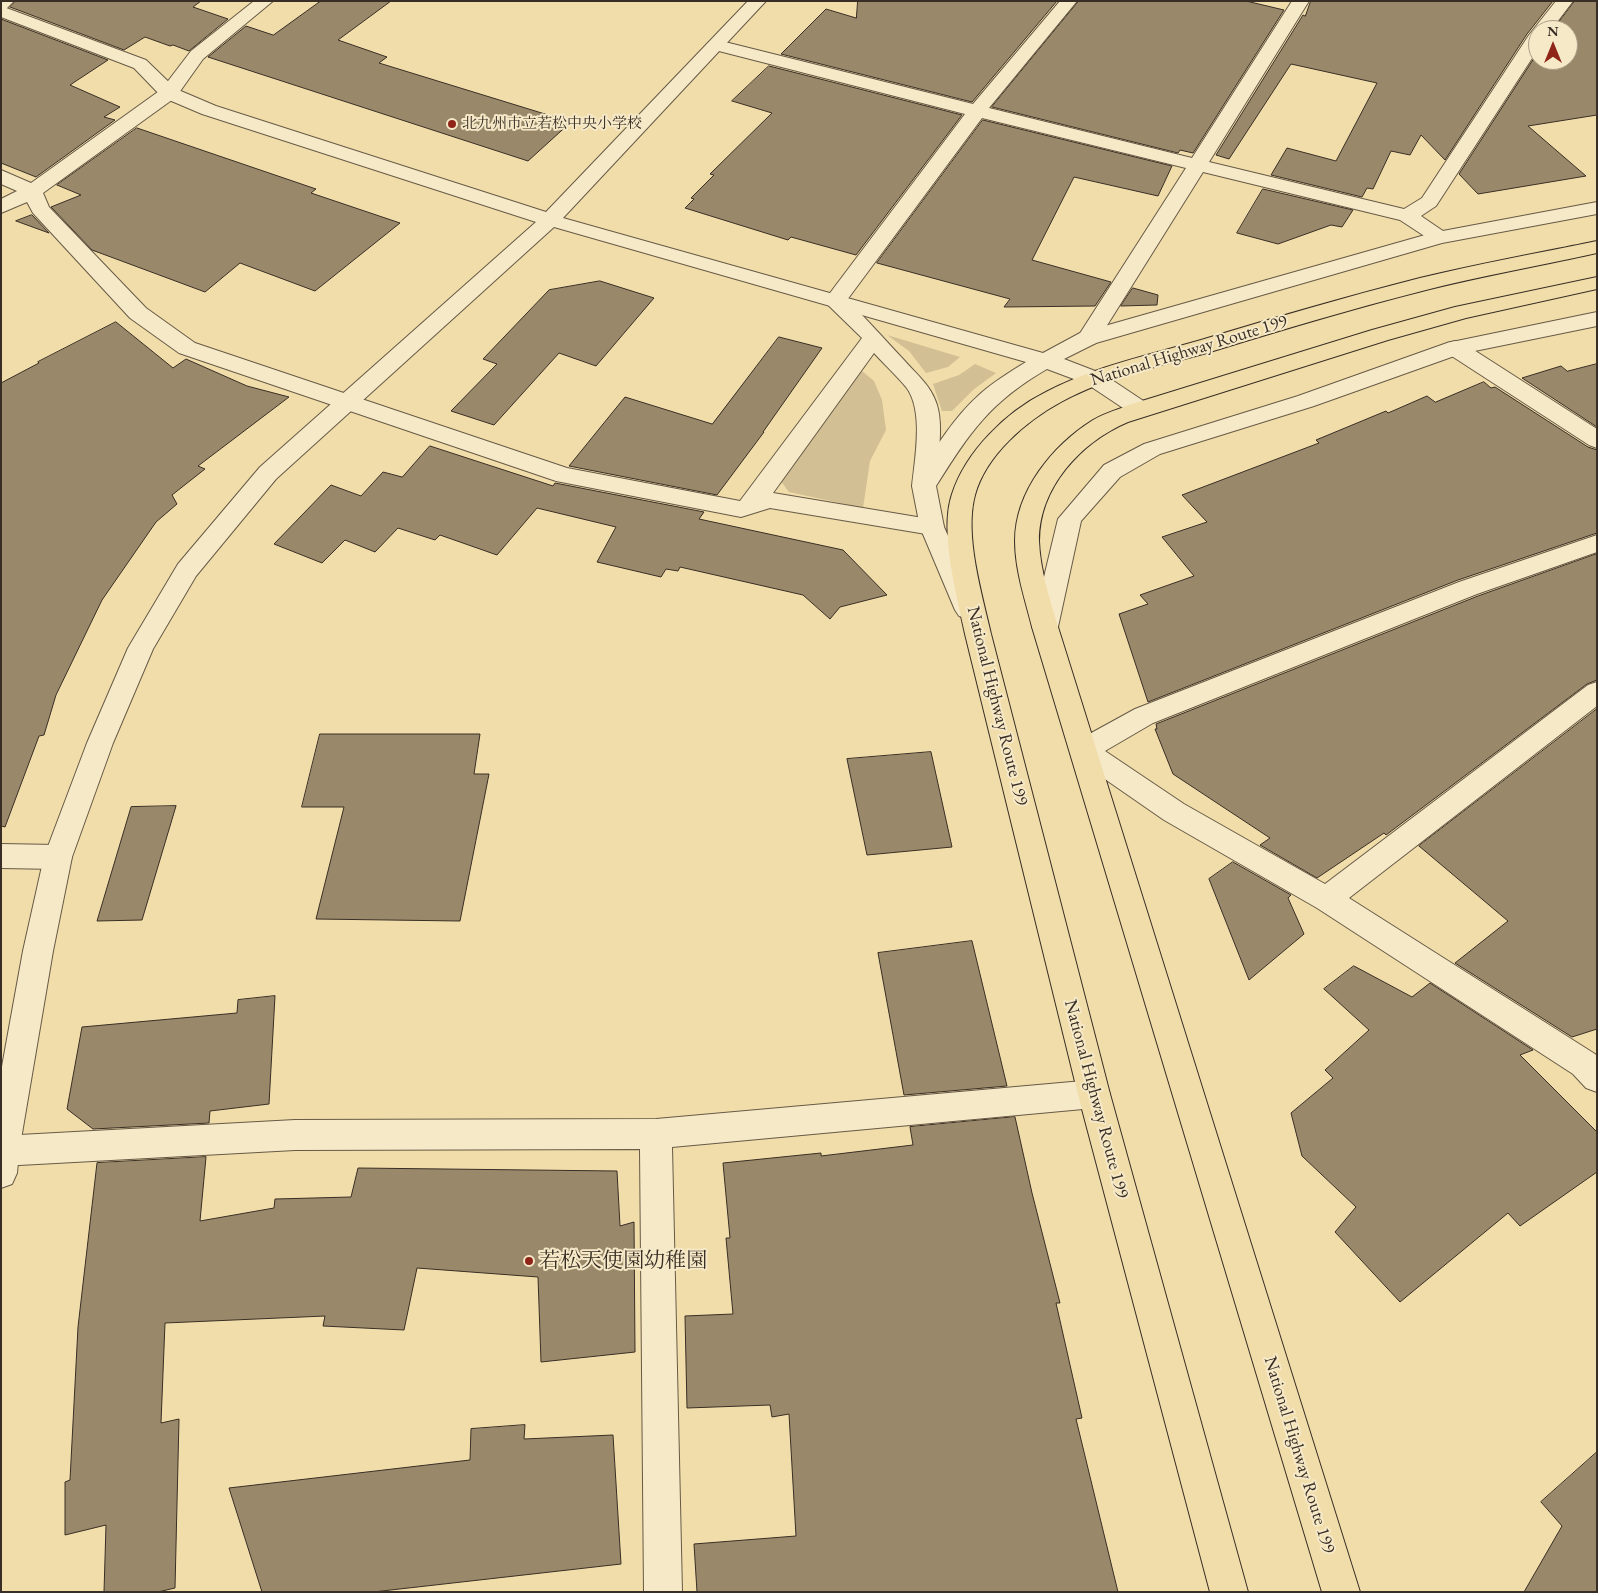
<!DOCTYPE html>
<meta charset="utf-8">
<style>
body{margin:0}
#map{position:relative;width:1598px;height:1593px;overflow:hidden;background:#f1ddaa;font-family:"EB Garamond",serif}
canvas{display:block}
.frame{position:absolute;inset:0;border:2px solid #392e25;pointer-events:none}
.north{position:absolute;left:1528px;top:20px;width:50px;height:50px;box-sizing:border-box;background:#f6e9c8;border:1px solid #aa9e87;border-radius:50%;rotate:0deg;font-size:14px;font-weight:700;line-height:20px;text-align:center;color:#392e25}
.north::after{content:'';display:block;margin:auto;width:18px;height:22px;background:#8f2418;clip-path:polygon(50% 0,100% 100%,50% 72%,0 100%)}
</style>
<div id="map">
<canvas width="1598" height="1593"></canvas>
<div class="frame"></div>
<div class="north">N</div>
</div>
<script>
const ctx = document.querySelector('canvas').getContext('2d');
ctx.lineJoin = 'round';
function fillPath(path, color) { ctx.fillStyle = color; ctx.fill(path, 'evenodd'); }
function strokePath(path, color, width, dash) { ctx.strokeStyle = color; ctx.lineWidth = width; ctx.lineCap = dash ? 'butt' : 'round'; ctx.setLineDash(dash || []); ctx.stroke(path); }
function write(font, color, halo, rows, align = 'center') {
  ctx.font = font + ' "EB Garamond","Noto Serif JP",serif'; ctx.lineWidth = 4; ctx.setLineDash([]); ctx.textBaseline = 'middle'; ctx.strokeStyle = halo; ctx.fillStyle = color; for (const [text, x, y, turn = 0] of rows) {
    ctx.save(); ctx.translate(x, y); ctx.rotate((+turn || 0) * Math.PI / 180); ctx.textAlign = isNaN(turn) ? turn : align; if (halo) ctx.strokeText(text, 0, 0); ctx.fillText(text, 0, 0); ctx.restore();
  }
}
fillPath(new Path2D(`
 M887,335l73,22 -12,10 -22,6 -17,-22z
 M975,364l21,9 -23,17 -21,21h-10l-9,-27 26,-9z
 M862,371l12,10 8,19 4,30 -16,31 -7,47 -74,-16 -9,-12z`), '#d2bf93');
const building = new Path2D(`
 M16,1h185l-8,6 35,12 -39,32 -16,-6 -3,1 -25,-9 -21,13 -114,-43z
 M321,1h70l-53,39 49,17 -8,6 192,59 -43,39 -320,-104 38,-31 27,9z
 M858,1h199l-85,101 -191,-48 45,-45 30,9z
 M1079,1h167l38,9 -89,140 -2,3 -13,-3 -2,3 -186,-46z
 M1311,1h242l-26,33 -82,126 -24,-25 -11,20 -19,-4 -18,38 -6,-1 -5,9 -91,-22 16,-27 49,13 41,-78 -86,-19 -62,95 -13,-4 87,-140 2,1z
 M1575,1h22v114l-69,11 58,50 -108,18 -19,-20 79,-122v8h30v-30h-15z
 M1,19l107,41 -38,25 50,22 -16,10 11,3 -79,57 -35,-14z
 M769,66l193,49 -106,140 -65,-18 -3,3 -103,-32 9,-9 -3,-1 23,-23 -4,-1 62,-61 -40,-12z
 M983,120l189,46 -14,30 -84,-19 -42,83 79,22 -16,24 -91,1 6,-8 -133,-36z
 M137,128l179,61 -5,4 89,30 -85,68 -75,-28 -35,29 -113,-42 -41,-43 30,-12 -24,-10z
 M1263,189l90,21 -11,17 -11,-2 -53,19 -41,-11z
 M32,215l17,18 -33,-12z
 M600,281l54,17 -58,68 -37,-13 -65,72 -43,-14 46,-47 -14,-5 66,-69z
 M1133,288l25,7 -1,10 -36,1z
 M116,322l57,46 13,-9 61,27 42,11 -91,69 7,3 -33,26 5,9 -21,18 -54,78 -46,95 -12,40 -5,1 -34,91 -4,-1v-443l38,-20 -1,-1z
 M779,337l43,11 -59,84h1l-47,63 -148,-29 56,-69 87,27z
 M1597,364v63l-75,-49 39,-12 6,5z
 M1484,382l7,6 4,-1 93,60 9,3v83l-139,47 -310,122 -29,-88 29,-10 -8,-9 54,-19 -32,-39 45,-15 -25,-27 137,-52 -3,-3 70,-29 2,2 39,-17 8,6z
 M430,446l123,40 2,-3 149,29 -5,7 144,31 44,45 -47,12 -10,12 -27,-24 -123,-28 -2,4 -12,-2 -5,8 -64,-15 19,-35 -79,-19 -40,47 -57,-20 -5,5 -37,-12 -23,24 -30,-12 -23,23 -48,-19 57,-59 30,11 22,-24 19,5z
 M1597,554v126l-10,4 -201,151 -2,-2 -67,45 -57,-33 10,-7 -97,-64 -18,-45h2l-1,-5 322,-128z
 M1597,709v320l-25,8 -117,-74 53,-42 -89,-75z
 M320,734h160l-6,40h15l-29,147 -144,-2 28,-112h-42z
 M931,752l21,95 -85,8 -20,-96z
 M176,806l-34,114 -45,1 34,-114z
 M1233,862l58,33 -3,3 16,36 -55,46 -40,-101z
 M972,941l35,145 -103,9 -26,-142z
 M1354,966l58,31 18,-14 103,67 -13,5 77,77v40l-77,54 -12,-13 -108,89 -65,-70 21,-25 -54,-51 -11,-43 42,-35 -8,-8 44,-40 -45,-41z
 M275,996l-6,108 -59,7 -1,12 -116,6 -26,-20 15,-82 155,-14 1,-13z
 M1015,1117l17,76 28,110h-4l26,115 -6,1 42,173h-421l-3,-48 102,-8 -7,-122 -17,3 -2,-12 -83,3 -2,-92 48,-2 -7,-76h4l-7,-75 98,-10v3l92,-11 -3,-18z
 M206,1157l-6,64 74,-13 1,-9 76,-2 7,-29 259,3 3,55 14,-4 1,130 -94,10 -3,-85 -121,-9 -13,62 -81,-4 2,-10 -160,7 -4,100 18,-4 -4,169 -17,4h-54l2,-67 -41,10v-53l5,-2 8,-153 19,-164z
 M525,1425l-1,14 89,-4 8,129 -248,28h-111l-33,-104 241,-28 1,-31z
 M1597,1452v140h-73l38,-66 -21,-24z`);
fillPath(building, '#99896a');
strokePath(building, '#392e25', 1);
const minor = new Path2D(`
 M1,1h13l-7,7 -6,1z
 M254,1h19l-70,58 -27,38 -133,96 6,14 97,101 49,35 372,125 173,33 122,-163 -38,-37 141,-187 -254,-65 -3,-4 3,-4 6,-1 256,64 87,-103h17l-88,107 203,50 100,-157h17l-100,161 195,47 18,-11 107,-163 27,-34h17l-22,29h-13v19l-102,157 -15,10 25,17 3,4 -3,4 -7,2 -7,-2 -32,-21 -197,-48 -107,171 -8,2 -8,-2 -3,-5 109,-170 -204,-50 -135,182c20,19 37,39 56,59 13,15 28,26 34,46 7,23 0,57 -1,81l-4,6 -8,2 -8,-2 -4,-6c3,-28 12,-76 -6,-99 -10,-12 -22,-23 -32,-34l-101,140 168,28 3,6 -3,6 -9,2 -162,-27 -29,9 -185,-36 -377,-128 -49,-35 -97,-105 -6,-11 -26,11v-14l16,-8 -16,-7v-14l30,13 131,-94 29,-38z
 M1455,341l8,2 134,86v19l-8,-3 -142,-92 -3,-5 3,-5z
 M1597,535v17l-120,42 -324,129 -48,28 79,53 141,80 263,-199 9,-3v24l-248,192 246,156 2,2v36l-11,-4 -13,-14 -256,-166 -153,-88 -91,-63 -3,-7 3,-7 62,-34 324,-127z
 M1,844l57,1 10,4 4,8 -4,8 -10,4 -57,-1z
 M1094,1080l11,4 5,10 -5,10 -11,4 -422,39 10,445h-38l-4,-443 -345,1 -294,16v-30l294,-16 361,-1z`);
const tertiary = new Path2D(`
 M748,1h18l-203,217 480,135 37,-20 352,-100 165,-31v12l-155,29 -346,100 -32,16 39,15 45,30 3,5 -3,5 -8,2 -8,-2 -45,-30 -40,-15c-57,33 -77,63 -111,117l8,41 37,83 -4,6 -9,3 -9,-3 -4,-6 -35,-83 -8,-41c19,-31 39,-66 67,-91 14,-13 31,-23 47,-33l-472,-135 -278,252 -80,97 -43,73 -40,94 -41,114 -19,94 -34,200 -2,22 -5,11 -11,4v-116l22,-121 21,-94 43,-114 41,-95 50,-84 82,-97 276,-245 -334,-108 -40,-17 -28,-29 -133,-51v-11l145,54 30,29 40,17 330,106z
 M1597,312v14l-137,28 -146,52 -154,48 -40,23 -39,44 -23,106 -4,7 -9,2 -9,-2 -4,-7 26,-108 46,-54 40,-21 154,-48 149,-53z`);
const trunk = new Path2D(`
 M1597,241v12c-58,13 -117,23 -175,38 -71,18 -141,39 -212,61 -49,14 -104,25 -149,50 -35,19 -75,53 -86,93 -11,40 7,99 16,139l119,460 138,498h-38l-132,-498 -113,-460c-8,-38 -26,-102 -13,-140 14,-43 54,-82 94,-102 47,-25 103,-37 155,-52 72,-22 145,-43 219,-62 58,-14 118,-25 177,-37z
 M1597,277v12l-131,29 -78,22 -260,82c-47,20 -89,65 -89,119 1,29 11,58 19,86l302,965h-38l-290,-965c-7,-28 -17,-57 -17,-86 0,-50 38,-96 78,-121 12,-7 26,-11 39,-16l240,-74 83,-23z`);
strokePath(minor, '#675a46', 2);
strokePath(tertiary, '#675a46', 2);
strokePath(trunk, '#392e25', 2);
fillPath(minor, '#f6e9c8');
fillPath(tertiary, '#f6e9c8');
fillPath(trunk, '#f1ddaa');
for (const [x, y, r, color] of [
 [452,124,5,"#8f2418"],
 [529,1261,5,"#8f2418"]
]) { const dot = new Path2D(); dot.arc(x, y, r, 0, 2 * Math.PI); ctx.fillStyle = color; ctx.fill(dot); strokePath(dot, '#f6e9c8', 2); }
write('15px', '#392e25', '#f6e9c8', [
 ["北九州市立若松中央小学校",462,124]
], 'left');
write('18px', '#392e25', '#f6e9c8', [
 ["National Highway Route 199",1189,351,-17],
 ["National Highway Route 199",997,706,76],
 ["National Highway Route 199",1096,1099,75],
 ["National Highway Route 199",1299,1455,73]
]);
write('21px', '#392e25', '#f6e9c8', [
 ["若松天使園幼稚園",539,1261]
], 'left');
</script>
